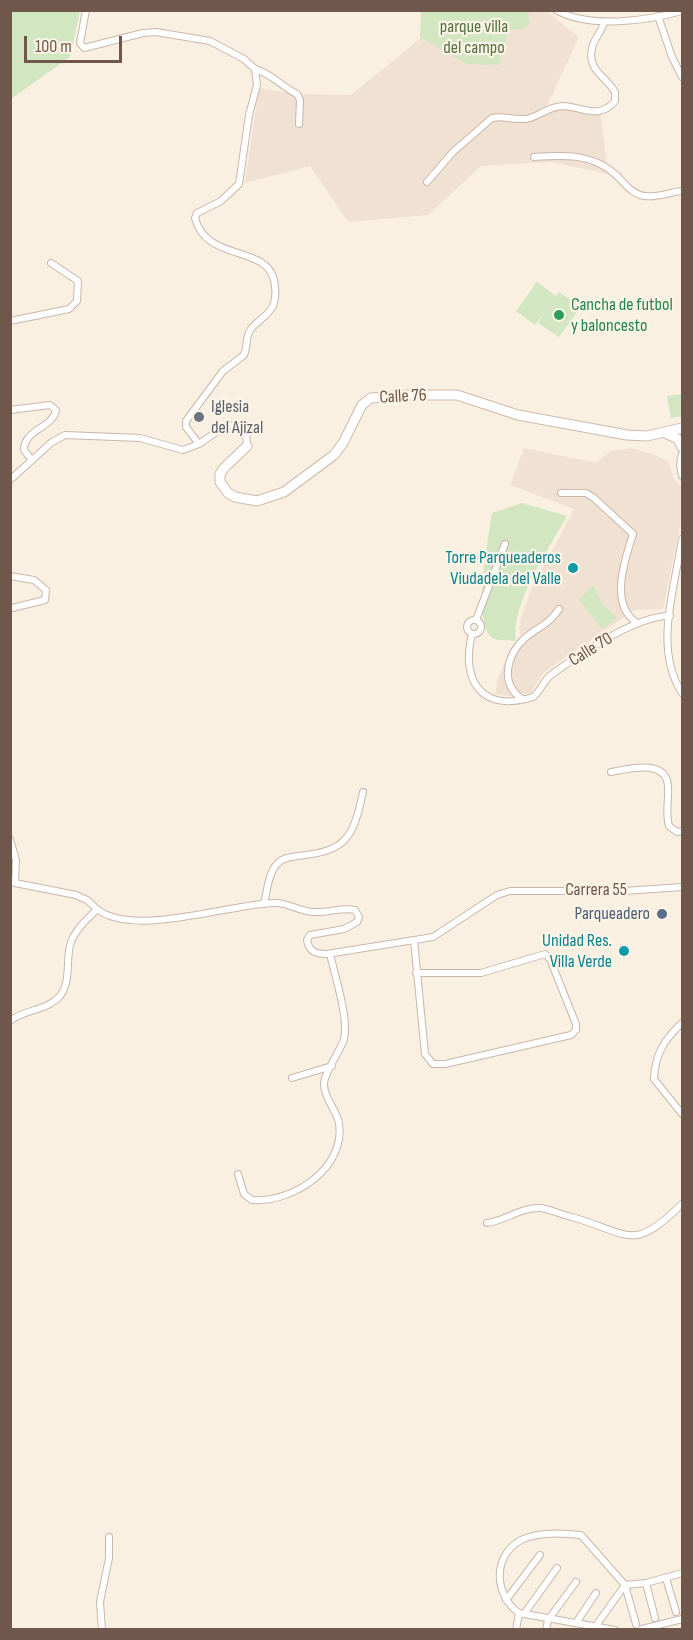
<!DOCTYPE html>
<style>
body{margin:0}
#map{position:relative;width:693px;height:1640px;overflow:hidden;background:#faf0e2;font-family:"Sofia Sans Condensed",sans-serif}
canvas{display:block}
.frame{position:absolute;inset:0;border:12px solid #6f574b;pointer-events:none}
.scale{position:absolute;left:24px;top:36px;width:98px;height:27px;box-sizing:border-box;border:3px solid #6f574b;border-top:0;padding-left:8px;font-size:18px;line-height:21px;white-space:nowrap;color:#6f574b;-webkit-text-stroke:4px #fdf4e8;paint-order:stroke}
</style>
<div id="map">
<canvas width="693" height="1640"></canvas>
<div class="frame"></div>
<div class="scale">100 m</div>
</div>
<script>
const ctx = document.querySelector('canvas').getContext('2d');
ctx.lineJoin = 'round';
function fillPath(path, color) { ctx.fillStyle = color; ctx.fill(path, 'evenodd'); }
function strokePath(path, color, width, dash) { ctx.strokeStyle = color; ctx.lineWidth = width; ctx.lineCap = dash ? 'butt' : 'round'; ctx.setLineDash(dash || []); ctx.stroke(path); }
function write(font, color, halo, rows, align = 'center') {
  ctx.font = font + ' "Sofia Sans Condensed",sans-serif'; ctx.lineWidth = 4.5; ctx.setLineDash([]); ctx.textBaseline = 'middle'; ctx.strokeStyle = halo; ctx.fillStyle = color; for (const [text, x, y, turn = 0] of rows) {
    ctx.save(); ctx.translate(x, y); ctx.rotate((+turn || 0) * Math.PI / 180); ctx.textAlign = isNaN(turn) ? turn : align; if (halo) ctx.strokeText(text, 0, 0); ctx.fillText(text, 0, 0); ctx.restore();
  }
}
fillPath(new Path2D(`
 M489,11h58l32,26 -33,71 54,2 8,64 -57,-12 -70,4 -53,49 -80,7 -38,-56 -65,17 14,-95 37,6 55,1 77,-63z
 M524,448l72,15 15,-12 21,-3 26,8 11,6 5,17 8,9v28l-19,93 -29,1 -91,63 -12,20 -23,3 -13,-2 3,-16 13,-28 10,-12 -2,-10 2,-10 9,-26 44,-83 -64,-24z`), '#f1e1d2');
fillPath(new Path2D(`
 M11,10l69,1 -10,46 -59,42z
 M421,11h107l2,12 -7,6 -15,1 -9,35 -32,-1 -47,-27z
 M537,282l19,14 3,-4 22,15 -22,30 -21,-14 7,-11 -10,13 -19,-14z
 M682,394v22l-11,2 -4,-22z
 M522,503l45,13c-18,33 -57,88 -51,125 -7,-1 -18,0 -23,-3 -22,-12 -4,-104 -1,-125z
 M593,585l8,17 16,16 -15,11 -23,-30z`), '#d2e6c2');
const street = new Path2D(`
 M86,10l-6,33 4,5 59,-15 13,-1 54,9 34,18 11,10 2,16 -8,30 -10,69 -18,17 -24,12 -2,5c12,47 78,24 80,69 1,6 0,13 -2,19 -4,9 -16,15 -22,23 -6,7 -3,18 -7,26l-21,16 -37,50v6l13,17
 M556,10c34,19 90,11 126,1
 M658,16l14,41 10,20
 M255,69c16,4 27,18 42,25l3,6 -1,24
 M534,157c28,-2 58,-4 81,17 9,8 17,21 30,22 12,2 25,-4 37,-5
 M427,182l26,-30 39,-34c13,-3 26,4 38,0 12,-4 19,-11 32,-12 20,0 36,15 53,-5v-9c-9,-16 -28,-21 -23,-44 2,-10 10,-16 12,-26
 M10,321l59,-12 8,-8 1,-20 -27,-18
 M10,410l40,-5 6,5c-3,18 -32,19 -32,40l7,9
 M682,454l-2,11 2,11
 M10,480l42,-38 13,-7 75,3 43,12 16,-6 26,-18 12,-1 9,6 1,15
 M561,493h25l8,5 39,36c-8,25 -24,70 3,88
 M682,539c-7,49 -29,109 0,154
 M10,576l24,4 12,10 -1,10 -33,8
 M476,620l29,-76
 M467 627a7 7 0 1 1 14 0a7 7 0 1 1-14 0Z
 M472,634c-12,48 11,79 61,63 8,-6 10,-16 18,-22 27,-20 86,-60 119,-59
 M522,699c-22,-15 -16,-43 2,-60 12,-11 26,-15 35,-30
 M611,772c17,-3 56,-14 57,15 1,13 -3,26 1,39l8,6 5,-1
 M10,839l6,21 -1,23
 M10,882l66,13 11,5 10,9
 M264,904c3,-12 4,-30 13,-40 5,-6 13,-7 21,-8 48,-5 55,-17 65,-64
 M414,941l11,113 8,10h12l126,-29 5,-5v-6l-26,-65 -5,-5 -64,19h-65
 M10,1021c15,-12 37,-10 50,-25 12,-16 5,-37 11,-54 5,-14 17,-23 26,-33 36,29 132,-5 177,-6 14,-1 26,9 40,9 14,1 28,-5 41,-2l4,7 -2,5 -13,7 -34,6 -3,5c2,12 9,14 20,14l106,-17 64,-42 13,-4h114l58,-4
 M682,1023c-18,17 -27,31 -28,56l28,35
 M292,1078l40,-12
 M238,1174l6,20 8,6c41,3 94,-32 87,-77 -3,-14 -15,-25 -15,-38 -1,-11 16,-33 20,-46 5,-20 -9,-63 -14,-85
 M487,1223c18,-2 34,-16 53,-15 11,1 21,7 32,9 59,17 60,36 110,-13
 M666,1578l10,34
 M646,1583l9,35
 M625,1585l21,-2 36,-10
 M506,1600l34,-45
 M524,1614l33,-46
 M576,1623l20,-30
 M595,1627l30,-42
 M102,1630l-2,-28 9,-44v-21
 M516,1630l3,-17
 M546,1630l2,-10 28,-38
 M615,1630l-96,-17c-25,-18 -27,-57 2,-73 16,-8 43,-7 60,-5l44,50 11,39
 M638,1630l44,-11`);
const secondary = new Path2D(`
 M665,433l13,6 4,8
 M247,446l-23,22 -4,6v8l8,11 7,4 22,4 27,-9 50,-37 9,-12 19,-38 9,-7 38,-3h48l61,20 109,20 20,1 35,-8`);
strokePath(street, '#c9b7aa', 8);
strokePath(secondary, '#cfb9ab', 11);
strokePath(street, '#fff', 6);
strokePath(secondary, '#fff', 9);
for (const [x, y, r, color] of [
 [559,315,6,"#2e9e5b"],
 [199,417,6,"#6b7280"],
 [573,568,6,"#0f9aa8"],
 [662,914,6,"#5c6f8a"],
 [624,951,6,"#0f9aa8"]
]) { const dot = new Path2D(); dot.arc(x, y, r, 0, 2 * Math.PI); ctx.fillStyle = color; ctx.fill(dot); strokePath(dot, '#fdf4e8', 2); }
write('18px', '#547444', '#fdf4e8', [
 ["parque villa",474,27],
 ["del campo",474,48]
]);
write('18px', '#27864d', '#fdf4e8', [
 ["Cancha de futbol",571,305],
 ["y baloncesto",571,326]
], 'left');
write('18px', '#6f574b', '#fdf4e8', [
 ["Calle 76",403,397,-3],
 ["Calle 70",591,650,-32],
 ["Carrera 55",596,890]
]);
write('18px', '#5b616d', '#fdf4e8', [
 ["Iglesia",211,407],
 ["del Ajizal",211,428]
], 'left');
write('18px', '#0d838f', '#fdf4e8', [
 ["Torre Parqueaderos",561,558],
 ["Viudadela del Valle",561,579],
 ["Unidad Res.",612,941],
 ["Villa Verde",612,962]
], 'right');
write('18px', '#4e5e75', '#fdf4e8', [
 ["Parqueadero",650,914]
], 'right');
</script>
